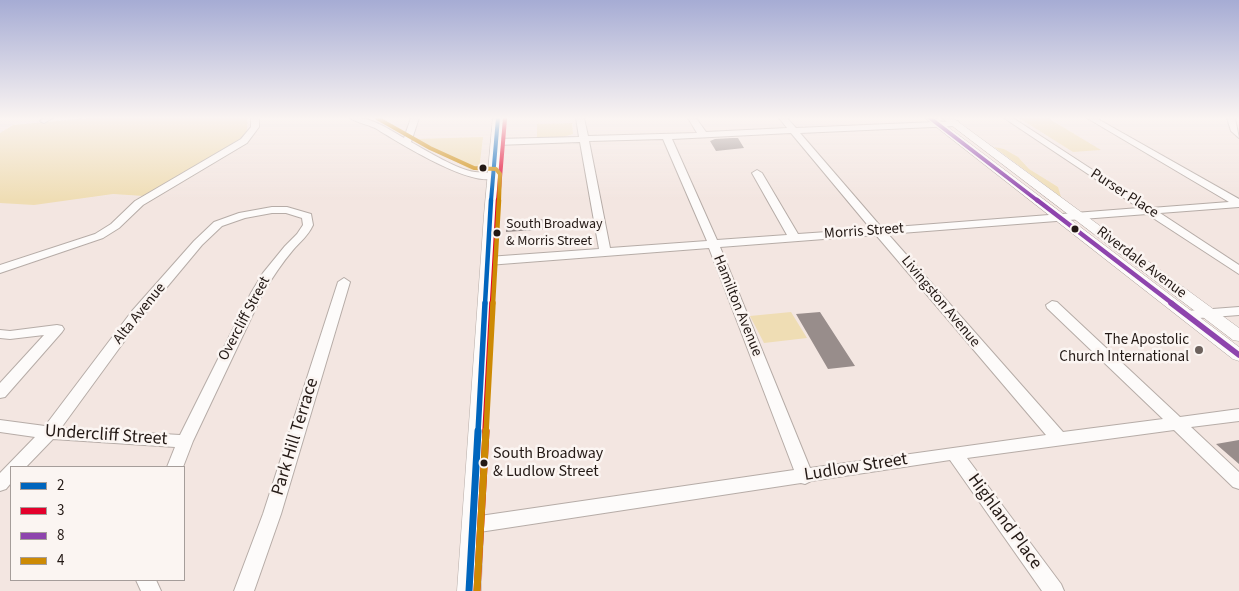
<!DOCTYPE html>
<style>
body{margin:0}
#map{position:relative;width:1239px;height:591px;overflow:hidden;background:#f3e6e1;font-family:"Source Sans 3",sans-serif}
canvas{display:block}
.legend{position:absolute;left:10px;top:466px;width:175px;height:115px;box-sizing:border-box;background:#fbf5f2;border:1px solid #a59d9a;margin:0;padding:6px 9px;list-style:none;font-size:15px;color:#231915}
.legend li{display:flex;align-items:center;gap:10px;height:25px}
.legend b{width:25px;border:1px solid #a59d9a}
</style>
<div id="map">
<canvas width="1239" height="591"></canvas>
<ul class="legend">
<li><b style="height:6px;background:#0065bd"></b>2</li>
<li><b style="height:6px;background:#e4002b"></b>3</li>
<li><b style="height:6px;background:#8e44ad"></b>8</li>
<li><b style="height:6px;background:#cd8a04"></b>4</li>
</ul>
</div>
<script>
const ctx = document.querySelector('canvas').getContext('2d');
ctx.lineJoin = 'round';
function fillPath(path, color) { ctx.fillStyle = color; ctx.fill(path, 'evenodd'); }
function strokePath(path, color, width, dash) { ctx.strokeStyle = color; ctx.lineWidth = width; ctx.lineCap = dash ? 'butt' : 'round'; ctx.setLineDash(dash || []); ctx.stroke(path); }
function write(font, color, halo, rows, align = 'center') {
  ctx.font = font + ' "Source Sans 3",sans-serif'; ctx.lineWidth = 5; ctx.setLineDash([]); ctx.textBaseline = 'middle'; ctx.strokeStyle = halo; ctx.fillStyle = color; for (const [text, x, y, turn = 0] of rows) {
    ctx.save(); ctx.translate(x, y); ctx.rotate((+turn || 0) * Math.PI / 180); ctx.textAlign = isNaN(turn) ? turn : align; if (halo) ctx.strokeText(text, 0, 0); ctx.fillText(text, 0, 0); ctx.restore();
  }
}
fillPath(new Path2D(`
 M89,118h158c1,10 1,14 -7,21l-96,57 -31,-2 -79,11 -34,-2v-70l13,-8z
 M1019,118h29l53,32 -28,2z
 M572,123l1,11 -10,3h-26v-13z
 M483,137l-4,33h-8l-54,-31z
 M994,147l10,2 14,8 11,12 29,18 3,10z
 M791,312l16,26 -43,5 -14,-27z`), '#efddb4');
fillPath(new Path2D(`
 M732,138h6l6,10 -28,3 -6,-10 5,-2z
 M547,219l1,10 -42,3v-11z
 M820,312l35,54 -27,3 -32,-55z
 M1239,440v24l-23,-20z`), '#988d8b');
const minor = new Path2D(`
 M44,118h9l-9,5 -4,-2z
 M251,118h8v9l-12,16 -104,62 -24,23 -16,10 -103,35v-8l95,-31 16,-10 24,-23 106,-62 10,-12z
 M350,118c20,-2 37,10 54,20l7,-20h8l-8,24c16,9 47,28 64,30 8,1 17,-1 23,4 -20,17 -103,-36 -123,-48 -8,-4 -18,-5 -25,-10z
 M576,118h8l4,18 109,-3 -9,-15h8l10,14 81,-4 -8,-10h8l9,10 162,-7 1,2 -4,3 -155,7 82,95 257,-20 -135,-90h9l138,90 78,-6 -142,-84h9l143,81v8l-79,6 79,52v9l-92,-60 -259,20 175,198 100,-13 -116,-111 -1,-3 6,-4 5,1 123,115 59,-8v12l-48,6 48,45v17l-6,-2 -59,-57 -207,28 94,126 3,7h-22l-92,-131 -139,21 -6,3 -4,-1 -328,50 -6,-2 -3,-6 3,-6 6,-2 321,-47 -85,-222 -221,17 -6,-4 6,-4 111,-8 -19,-107 -84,3 -4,-3 4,-3 83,-2zM791,133l80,96 -73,5 -36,-61 -5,-3 -5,3 35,62 -70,5 -45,-101zM663,139l44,102 -97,7 -21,-107zM876,235l170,200 -236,33 -90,-221z
 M1227,118h8l4,20 -8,-7z
 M272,207h15l24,7 2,11c-5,11 -12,16 -20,25 -11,13 -21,28 -30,43l-70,148 -10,26h-16l8,-20 -122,-8 -27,28h-15v16l-5,6 -6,2v-18l35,-36 -35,-5v-12l45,6 87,-115 62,-70 20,-19 25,-9zM272,213h14l16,5 1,7 -6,9 -12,12 -22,27 -12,20 -71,142 -119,-7 81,-111 60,-72 20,-19 23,-8z
 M344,278l6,4 -69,232 -27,77h-20l29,-77 75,-232z
 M1239,307v8l-53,4 -6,-4 6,-4z
 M57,325l5,1 2,3 -2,3 -57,65 -5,1v-15l44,-48 -34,4 -10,-1v-8l10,1z
 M136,580h20l5,11h-20z`);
const major = new Path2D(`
 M493,118h10l-7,97 -15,376h-24l27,-376z
 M925,118h11l303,229v14l-6,-2z
 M942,118h11l286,210v13l-6,-1z`);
strokePath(minor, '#b6aca7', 2);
strokePath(major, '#b6aca7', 1);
fillPath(minor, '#fdfbfa');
fillPath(major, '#fdfbfa');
strokePath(new Path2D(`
 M491,201l7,-83`), '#0065bd', 4);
strokePath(new Path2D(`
 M485,304l6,-104`), '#0065bd', 4.5);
strokePath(new Path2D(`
 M478,432l7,-129`), '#0065bd', 5.5);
strokePath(new Path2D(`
 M469,591l9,-160`), '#0065bd', 7);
strokePath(new Path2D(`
 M498,201l7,-82`), '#e4002b', 4);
strokePath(new Path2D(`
 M492,304l6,-104`), '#e4002b', 4.5);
strokePath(new Path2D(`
 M485,432l7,-129`), '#e4002b', 5.5);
strokePath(new Path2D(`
 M477,591l9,-160`), '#e4002b', 7);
strokePath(new Path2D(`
 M930,118l108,83`), '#8e44ad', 4);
strokePath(new Path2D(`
 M1037,200l136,104`), '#8e44ad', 4.5);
strokePath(new Path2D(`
 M1171,303l68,52`), '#8e44ad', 5.5);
strokePath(new Path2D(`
 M377,118l53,30 44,20 22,1 4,5 -1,27`), '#cd8a04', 4);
strokePath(new Path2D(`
 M493,304l6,-104`), '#cd8a04', 4.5);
strokePath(new Path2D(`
 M486,432l7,-129`), '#cd8a04', 5.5);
strokePath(new Path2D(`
 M477,591l9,-160`), '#cd8a04', 7);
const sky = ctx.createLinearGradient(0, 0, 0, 200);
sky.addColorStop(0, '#a6acd4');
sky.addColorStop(0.59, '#faf4f2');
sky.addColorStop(1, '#faf4f200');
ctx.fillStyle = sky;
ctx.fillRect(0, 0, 1239, 200);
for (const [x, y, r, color] of [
 [483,168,4.5,"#231915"],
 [1075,229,4.5,"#231915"],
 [497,233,4.5,"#231915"],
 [1199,350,5,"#6c615c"],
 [484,463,4.5,"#231915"]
]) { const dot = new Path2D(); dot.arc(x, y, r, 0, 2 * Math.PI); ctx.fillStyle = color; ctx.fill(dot); strokePath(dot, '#fbf5f2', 2); }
write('14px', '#231915', '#fbf5f2', [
 ["South Broadway",506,225],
 ["& Morris Street",506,242]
], 'left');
write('15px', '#231915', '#fbf5f2', [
 ["Purser Place",1124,194,33],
 ["Morris Street",864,232,-4],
 ["Riverdale Avenue",1141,263,37],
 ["Livingston Avenue",940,302,50],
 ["Hamilton Avenue",737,306,68],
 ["Alta Avenue",140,314,-51],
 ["Overcliff Street",245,319,-62]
]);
write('15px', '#231915', '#fbf5f2', [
 ["The Apostolic",1189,341],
 ["Church International",1189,358]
], 'right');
write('16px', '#231915', '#fbf5f2', [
 ["South Broadway",493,454],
 ["& Ludlow Street",493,472]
], 'left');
write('18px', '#231915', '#fbf5f2', [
 ["Undercliff Street",106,436,4],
 ["Park Hill Terrace",296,437,-73],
 ["Ludlow Street",856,468,-9],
 ["Highland Place",1004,522,54]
]);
</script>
